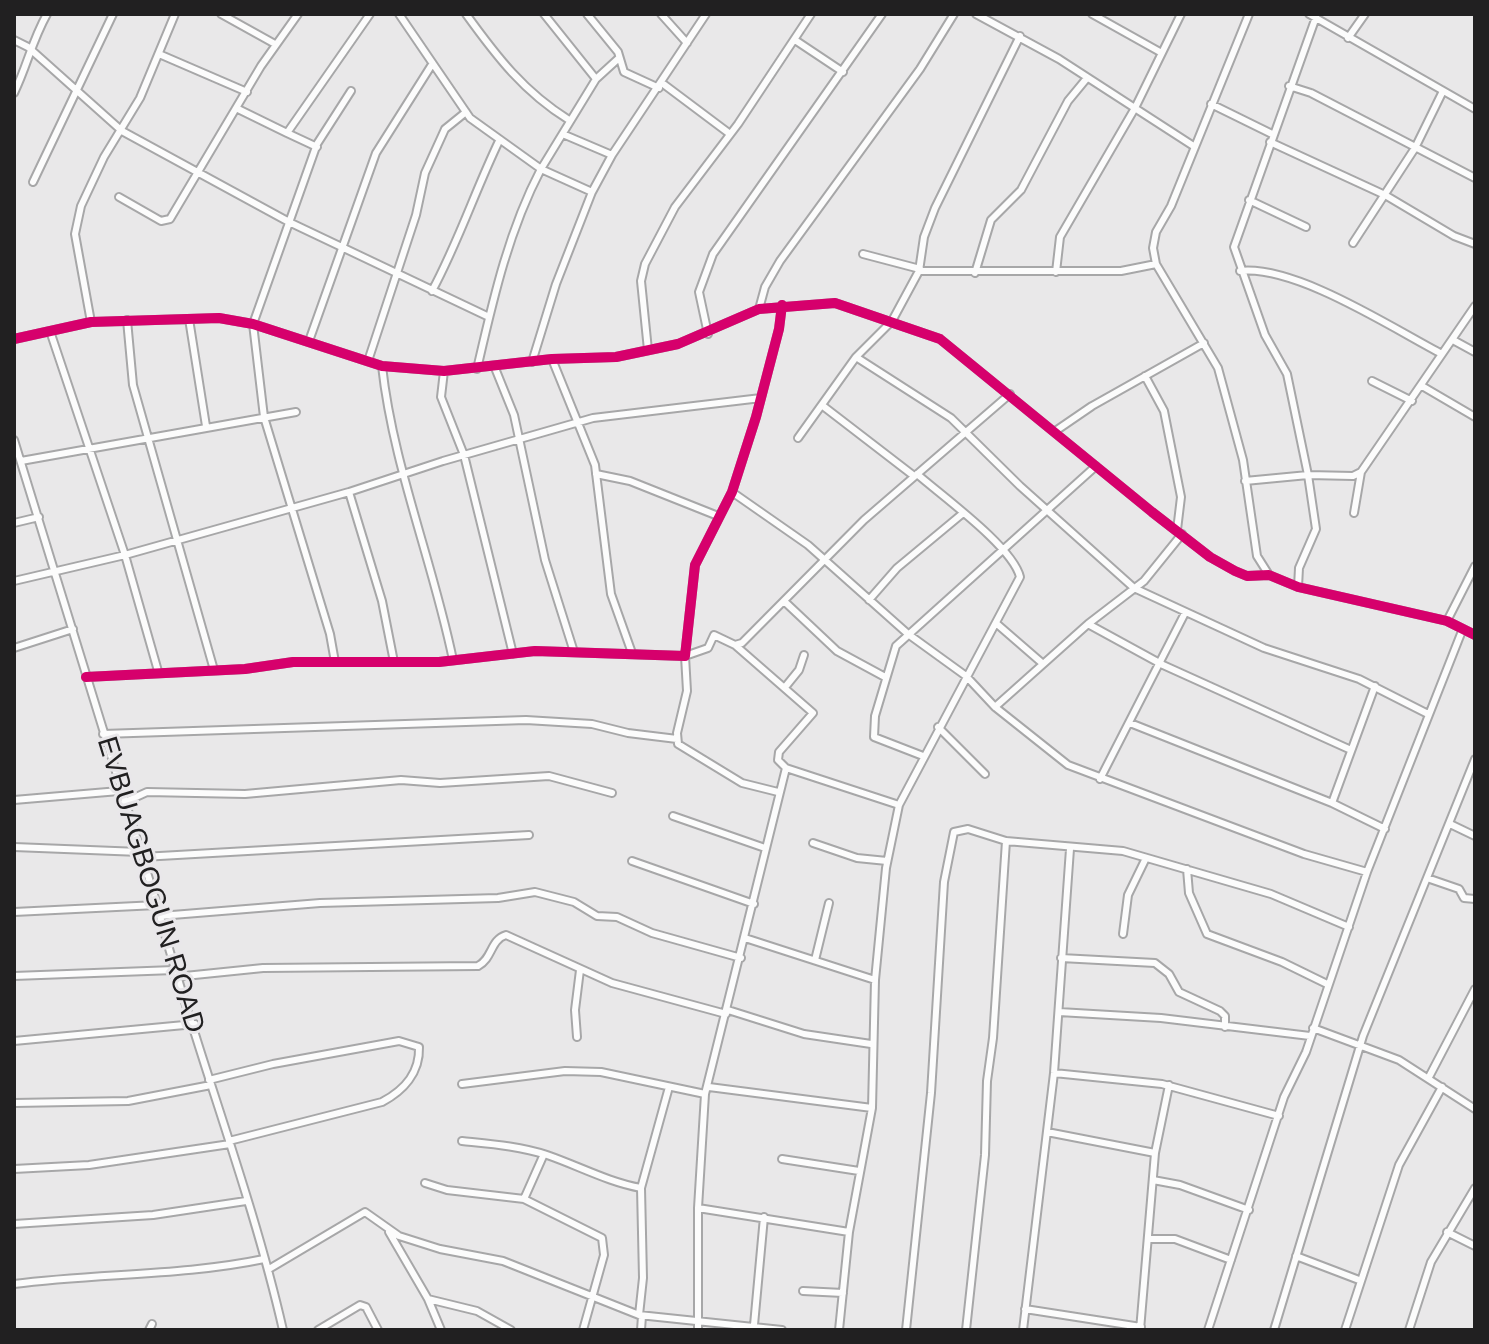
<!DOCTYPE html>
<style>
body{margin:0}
#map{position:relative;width:1489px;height:1344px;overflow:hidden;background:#e9e8e9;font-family:Helvetica,sans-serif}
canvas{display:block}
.frame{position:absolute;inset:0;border:16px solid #212021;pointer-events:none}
</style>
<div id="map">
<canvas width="1489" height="1344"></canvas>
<div class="frame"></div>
</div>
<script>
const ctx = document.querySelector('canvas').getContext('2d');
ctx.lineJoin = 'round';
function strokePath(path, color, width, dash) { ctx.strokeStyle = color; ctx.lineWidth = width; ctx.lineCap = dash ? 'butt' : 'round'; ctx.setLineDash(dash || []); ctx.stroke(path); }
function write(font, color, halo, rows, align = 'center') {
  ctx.font = font + ' Helvetica,sans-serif'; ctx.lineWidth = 6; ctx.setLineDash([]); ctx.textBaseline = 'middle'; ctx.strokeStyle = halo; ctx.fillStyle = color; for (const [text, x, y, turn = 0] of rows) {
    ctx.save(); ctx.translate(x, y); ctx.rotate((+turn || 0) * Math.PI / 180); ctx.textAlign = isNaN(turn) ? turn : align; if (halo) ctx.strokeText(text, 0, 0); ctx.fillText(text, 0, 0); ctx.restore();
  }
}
const minor = new Path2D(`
 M221,14l54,30
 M399,14l71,104 71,51 55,-90 23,-21
 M466,14c31,43 58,78 103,106
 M544,14l52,65
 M587,14l31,38 6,20 35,16
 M661,14l26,29
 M976,14l83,45 136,88
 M1092,14l68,38
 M1249,14l-78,192 -15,26 -3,16 3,16 62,104 25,92 14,96 12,19
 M1309,14l166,95
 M1348,38l17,-24
 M14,40l14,7 94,84 167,91 200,95
 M795,40l48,32
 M159,54l88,38
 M662,83l68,51
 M1289,86l22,7 164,85
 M14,93c14,-29 17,-50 33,-79
 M1211,104l61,30
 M238,109l49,24 83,-119
 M287,133l30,14
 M565,135l47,20
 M1270,142l115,53 69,41 21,8
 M33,182l80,-168
 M119,197l42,24 9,-2 91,-153 37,-52
 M1249,200l57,27
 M1353,243l62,-95 28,-57
 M863,254l57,15
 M919,271l5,-34 11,-29 85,-172
 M1240,271c56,-6 152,57 202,83
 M1056,272l4,-35 75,-129 46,-94
 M975,273l16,-53 30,-30 47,-89 19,-23
 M432,291c26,-48 43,-100 67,-150
 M759,309l6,-22 15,-26 140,-192 34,-55
 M189,319l17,107
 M127,320l6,65 81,285
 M91,322l-16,-88 6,-28 23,-49 36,-59 35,-84
 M50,331l75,224 33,116
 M708,334l-9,-42 14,-38 169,-240
 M14,339l77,-17 128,-4 34,6 129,42 62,5 108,-12 64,-2 62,-13 81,-35 76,-6 105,36 212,173 58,45 25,14 12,5 22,-1 29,12 149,34 28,14
 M1453,340l22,12
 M309,341l67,-188 55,-87
 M648,350l-7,-69 4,-17 30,-57 63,-83 73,-110
 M856,357l95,61 69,68 114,102 130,60 95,31 69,35
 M552,359l43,106 16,129 21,59
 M368,361l48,-146 9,-42 20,-44 21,-17
 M532,362l24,-78 36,-92 20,-37 94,-141
 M382,366c11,100 51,196 71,294
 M495,368l19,47 31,145 29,92
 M477,369c16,-69 31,-137 64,-200l51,23
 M444,371l-3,26 23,58 49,199
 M1145,376l19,35 17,86 -4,33
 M1372,381l40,20
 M1422,386l53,31
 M823,406l91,70
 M1054,432l38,-26 112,-63
 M798,438l58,-81 36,-36 27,-50h202l35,-7
 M14,440l143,465c37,142 93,281 126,425
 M21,461l275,-49
 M596,474l34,7 88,35
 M1245,481l63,-6 45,1 8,-4 114,-166
 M349,492l33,109 12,61
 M732,492l76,53 100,89 58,42 29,31 73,58 236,89 63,18
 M1354,513l7,-41
 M14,523l25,-6
 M14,581l111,-26 224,-63 94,-31 150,-43 168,-20
 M1298,587l1,-19 17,-39 -8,-54 -21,-101 -22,-39 -31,-88 82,-230
 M869,600l28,-32 65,-54
 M784,601l53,50 48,26
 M1447,621l28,-55
 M997,624l45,39
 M1088,624l75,41 188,85
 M735,645l78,68 -34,39 -1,8 8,8
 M14,648l59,-19
 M335,662l-5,-28 -66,-217 -11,-93 64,-180 34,-53
 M86,677l159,-8 48,-7h146l96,-11 150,5 10,-91 37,-73 24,-75 23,-88 3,-24
 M786,686l13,-16 5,-15
 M995,707l93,-83 56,-43 38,-47
 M1130,723l202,80 53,26
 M938,727l47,47
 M103,734l423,-14 66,4 36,9 49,6
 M923,756l-49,-19 1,-21 21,-70 200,-180
 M1100,779l85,-166
 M778,792l-36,-9 -64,-39 -1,-11 10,-42 -2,-35 23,-8 6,-13 21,10 7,-2 122,-123 146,-126
 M14,800l105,-9
 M123,803l24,-11 98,2 156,-14 39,3 109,-7 63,17
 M1332,803l43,-117
 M673,816l92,32
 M1450,824l25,12
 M813,843l44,15 30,3
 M14,847l126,5
 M142,857l387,-22
 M632,861l122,43
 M1187,869l2,24 18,41 75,28 45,22
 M1427,878l32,11 5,9 11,1
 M14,912l143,-7
 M160,916l160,-13 178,-5 37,-6 39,10 23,14 20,1 35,16 89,25
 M1123,934l5,-39 18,-37
 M745,938l130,42
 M1061,958l94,5 14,11 10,18 41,19 5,5v11
 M815,960l14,-57
 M14,976l160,-6
 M175,977l88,-9 215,-2c15,-8 12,-26 28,-31l106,48 114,31
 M728,1010l76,24 67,10
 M1059,1012l102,6 149,18
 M1313,1028l86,32 76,49
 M577,1037l-2,-27 5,-40
 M14,1041l181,-17
 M1054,1073l108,11 117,32
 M1429,1077l46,-88
 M209,1080l64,-16 126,-23 20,6c1,26 -16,44 -37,55l-153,39
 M462,1084l103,-13 36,1 104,22
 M709,1087l163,21
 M14,1103l114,-2 83,-16
 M1047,1132l108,21
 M462,1141c29,3 57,5 85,14 32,11 61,27 94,33
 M782,1159l77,12
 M14,1169l75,-4 141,-21
 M1153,1180l27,5 69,25
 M425,1183l22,7 77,9 78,39 2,17 -21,75
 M524,1199l20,-45
 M698,1208l151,24
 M14,1224l139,-9 93,-14
 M389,1232l39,67 49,12 34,19
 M1447,1232l28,14
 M1148,1239h27l56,21
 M1296,1256l63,24
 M269,1269l96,-57 34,24 41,13 63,12 136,54 143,15
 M14,1284c83,-11 169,-8 250,-25
 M803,1291l40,2
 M428,1299l13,31
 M1025,1309l116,18
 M639,1315l4,-37 -2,-90 28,-101
 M754,1325l10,-108
 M149,1330l3,-6
 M318,1330l42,-25 6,2 12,23
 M641,1330l1,-14
 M698,1330v-122l7,-114 81,-326 113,37
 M839,1330l10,-98 23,-124 3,-128 11,-112 13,-63 121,-228c-7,-30 -78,-81 -103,-103
 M906,1330l25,-237 13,-211 10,-50 14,-3 38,12 117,10 148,43 78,33
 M966,1330l19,-175 2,-74 6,-43 13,-197
 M1023,1330l31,-257 16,-224
 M1140,1330l15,-177 14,-68
 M1208,1330l76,-233 22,-45 61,-180 95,-241
 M1274,1330l89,-294 112,-277
 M1345,1330l54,-165 43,-78
 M1409,1330l22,-68 44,-74`);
strokePath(minor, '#a7a7a8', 10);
strokePath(minor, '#fcfcfc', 6);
strokePath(new Path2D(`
 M14,339l77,-17 128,-4 34,6 129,42 62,5 108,-12 64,-2 62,-13 81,-35 76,-6 105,36 212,173 58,45 25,14 12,5 22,-1 29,12 149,34 28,14
 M86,677l159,-8 48,-7h146l96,-11 150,5 10,-91 37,-73 24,-75 23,-88 3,-24`), '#d6006c', 10);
write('28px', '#212021', '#e9e7ea', [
 ["EVBUAGBOGUN ROAD",150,885,73]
]);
</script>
